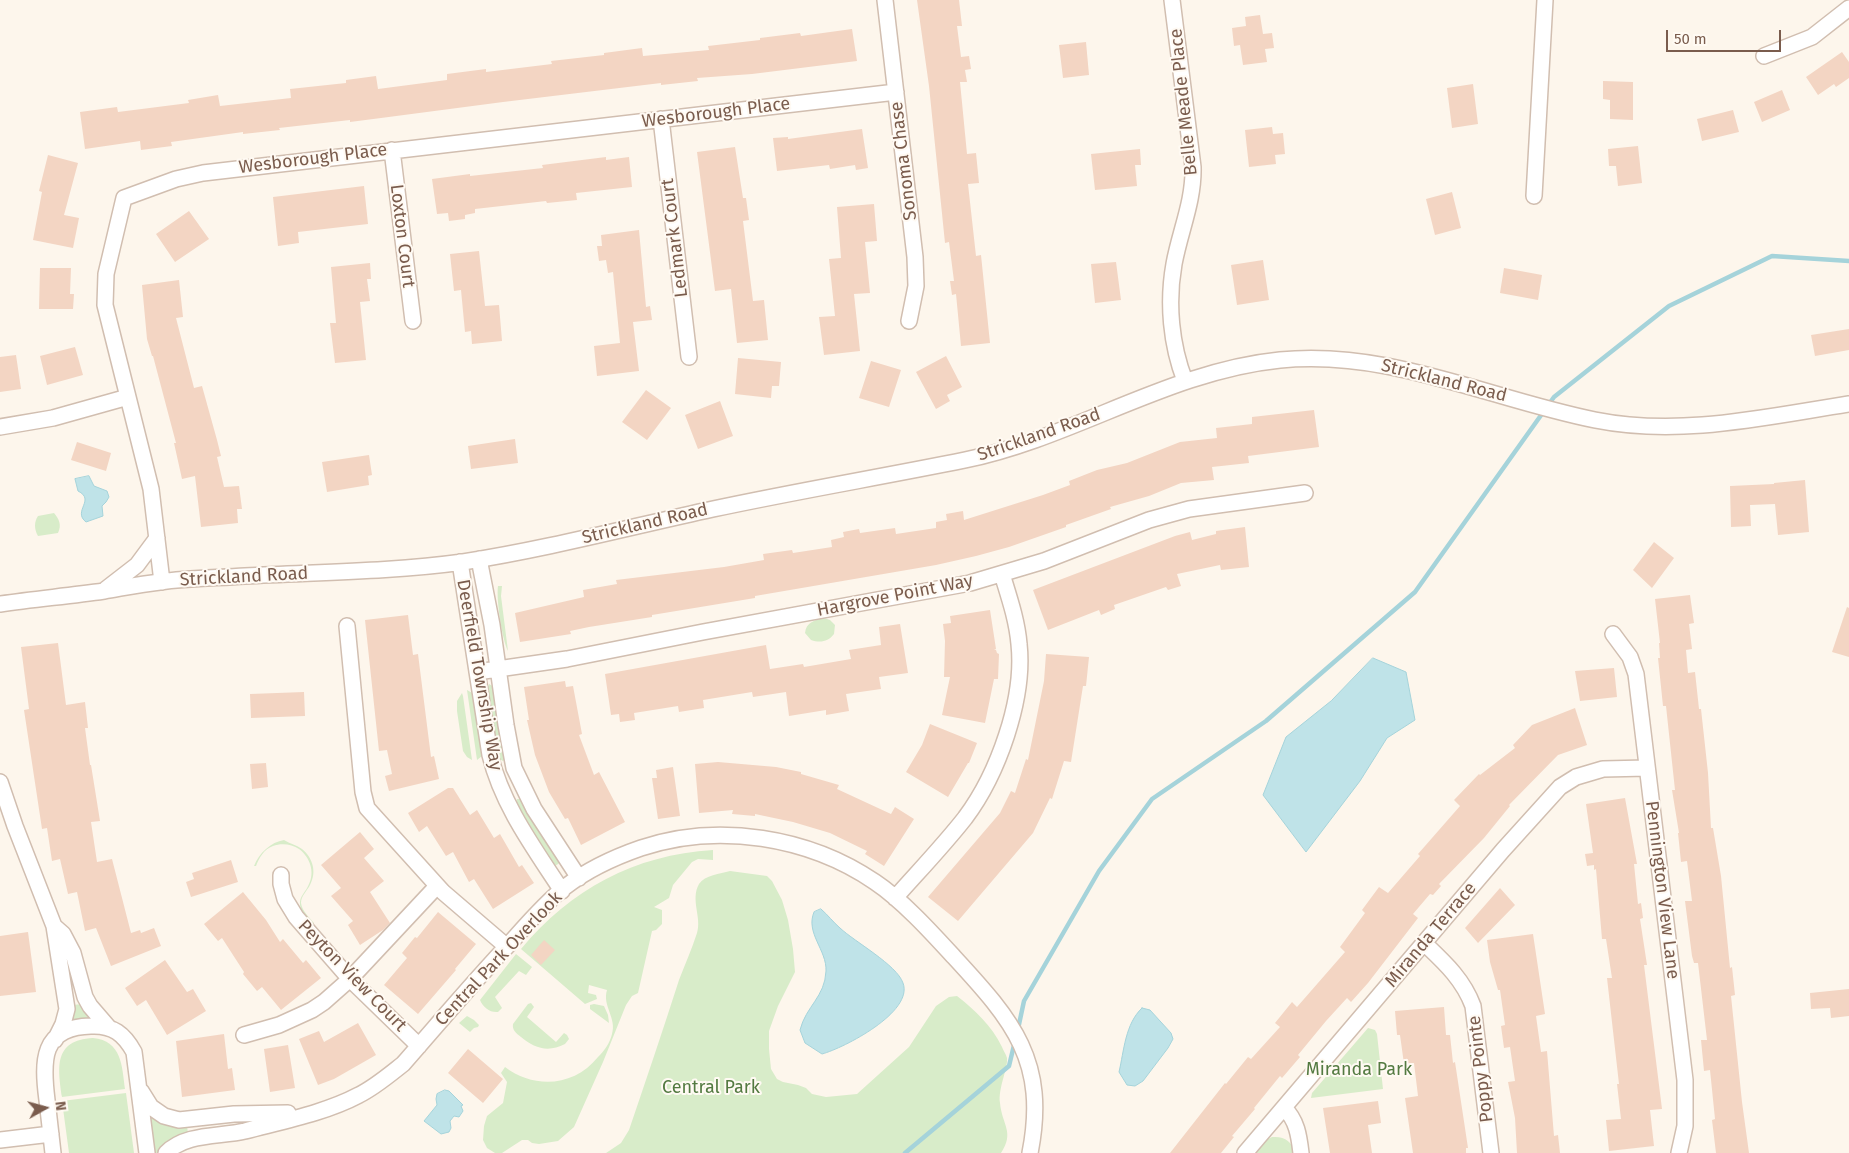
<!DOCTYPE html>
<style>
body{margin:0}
#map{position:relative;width:1849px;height:1153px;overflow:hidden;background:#fdf6ec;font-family:"Fira Sans",sans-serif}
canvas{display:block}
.north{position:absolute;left:20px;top:1083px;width:50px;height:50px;-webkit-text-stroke:4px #fffaf3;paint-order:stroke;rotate:83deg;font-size:14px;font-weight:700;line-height:20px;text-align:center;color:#7a5c4d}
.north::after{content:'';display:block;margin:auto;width:18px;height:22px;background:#7a5c4d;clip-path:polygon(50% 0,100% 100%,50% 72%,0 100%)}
.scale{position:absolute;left:1666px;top:30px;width:115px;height:22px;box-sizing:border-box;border:2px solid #7a5c4d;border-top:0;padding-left:6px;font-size:15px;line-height:18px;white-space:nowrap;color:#7a5c4d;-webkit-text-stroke:4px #fffaf3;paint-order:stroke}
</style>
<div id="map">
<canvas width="1849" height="1153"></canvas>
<div class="north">N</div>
<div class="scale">50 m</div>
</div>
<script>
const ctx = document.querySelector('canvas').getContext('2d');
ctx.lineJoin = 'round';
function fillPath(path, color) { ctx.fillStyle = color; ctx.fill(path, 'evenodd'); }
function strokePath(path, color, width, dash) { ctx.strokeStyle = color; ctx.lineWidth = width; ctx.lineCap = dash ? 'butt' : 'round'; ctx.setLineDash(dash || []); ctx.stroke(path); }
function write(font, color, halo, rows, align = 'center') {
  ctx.font = font + ' "Fira Sans",sans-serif'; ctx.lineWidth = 4; ctx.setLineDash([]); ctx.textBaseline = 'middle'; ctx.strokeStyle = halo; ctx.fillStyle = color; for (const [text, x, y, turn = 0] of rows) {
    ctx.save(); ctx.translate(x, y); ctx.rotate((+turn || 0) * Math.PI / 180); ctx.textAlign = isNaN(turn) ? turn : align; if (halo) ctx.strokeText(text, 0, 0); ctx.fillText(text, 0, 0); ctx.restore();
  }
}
fillPath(new Path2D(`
 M54,513c5,6 8,12 4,20l-20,3c-4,-7 -4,-14 0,-20z
 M498,586h4l-1,10 7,55c-6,-12 -12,-52 -10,-65z
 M824,618l6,2 5,5 -1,9c-6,8 -14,9 -23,6l-6,-7c1,-11 10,-13 19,-15z
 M489,684l5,3 12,72 -3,2 -4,-2 -12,-70z
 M467,690l7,4 9,58 -1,4 -5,4z
 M462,693l1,3 9,64 -5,-3 -4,-6 -6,-40v-10z
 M517,799h5l39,63 -6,4 -23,-34 -16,-28z
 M284,840c6,4 13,5 18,9 11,9 15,23 8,36 -3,6 -9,11 -9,18 1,8 8,14 13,20l-1,1c-5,-6 -12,-11 -13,-19 -1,-9 6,-13 9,-21 6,-12 1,-27 -10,-35 -7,-5 -18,-6 -26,-3 -9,3 -14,12 -17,20h-2c5,-13 17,-24 30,-26z
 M713,850v10l-15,-1 -6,3 -19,23 -4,13 -15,9 8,3v14l-6,6 -4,1 -14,62 -6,3 -6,9 -23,57 -29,65 -16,14 -19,3 -7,-1 -4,-3h-6l-20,13h-7l-8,-5 -4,-8 1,-14 3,-10 16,-13 4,-21 -6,-9 4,-6c29,22 69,20 93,-10 6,-6 12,-14 14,-23 5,-16 -10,-28 -5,-44l-18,-5 -1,8 8,2 1,4 -12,5 -64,-55c50,-60 113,-94 192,-99z
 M730,871l37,5 5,5 10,19 6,20 5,29 2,23 -17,34 -9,25v18l2,20 6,10 6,3 15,3 8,3 6,6 14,3 31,-3 52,-47 27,-41 13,-9 8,-1c19,15 34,29 45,51 1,3 4,7 5,11 1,11 -9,30 -7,45 2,22 15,29 1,50h-395l15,-10 8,-13c17,-50 34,-100 50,-150 6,-16 13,-31 18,-47 5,-16 -7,-33 2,-49 6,-9 21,-10 31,-13z
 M516,954l16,13 -6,8 -7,-4 -24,26 7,11 -4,4c-8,1 -15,-5 -18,-12z
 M531,1003l3,4 -7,10 29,25 8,-9 3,2 2,4 -4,5c-17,9 -31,4 -44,-7 -5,-4 -9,-7 -8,-13l15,-20z
 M82,1004l6,14 -16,3 1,-16z
 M594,1004l10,2 4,9 1,8 -19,-14v-4z
 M467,1016l7,4 5,5 -1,2 -4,1 -4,4 -11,-9z
 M1368,1028l7,2 2,4 6,55 -72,9 1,-5z
 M93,1038c29,3 29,28 32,51l-63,8c-4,-29 -9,-57 31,-59z
 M126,1093l8,60h-65l-7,-52z
 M149,1115l38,11 1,7 -18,7 -13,13h-4z
 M1272,1137c13,-1 19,4 24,16h-40l12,-14z`), '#d8ecc9');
const water = new Path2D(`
 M89,476l5,10 13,5 2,6 -3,5 -4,4 1,10 -17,6c-14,-11 10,-22 -8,-31l-3,-12z
 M1373,658l33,14 9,48 -28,18 -27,43 -54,71 -43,-57 23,-58 45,-36z
 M821,909c7,6 12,13 19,19 15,14 57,37 63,55 11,29 -59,65 -81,71l-17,-11 -5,-13c6,-24 25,-33 26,-59 1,-21 -21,-38 -12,-59z
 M1142,1008l8,2 21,23 2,6 -5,9 -25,33 -8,5 -8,-1 -8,-13c5,-21 6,-48 23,-64z
 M445,1090l4,1 14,14 -2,1 2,5 -4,6 -5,-1 -4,5 1,7 -2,4 -8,2 -17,-13 13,-16 -1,-6 1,-5z`);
fillPath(water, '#bfe3e8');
strokePath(water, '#a5d3da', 1);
strokePath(new Path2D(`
 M1018,1029l6,-28 75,-130 53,-72 114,-78 149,-129 139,-195 115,-91 103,-50 77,5
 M905,1153l104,-87 6,-25`), '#a5d3da', 4.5);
fillPath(new Path2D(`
 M917,0h42l3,26h-5l4,31 8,-1 2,13 -6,1 2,12h-7l7,72 9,-1 3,30 -11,1 8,72 5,-1 9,88 -29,3 -5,-52 -4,1 -2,-14h4l-5,-39 -4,1 -16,-157z
 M1260,15l3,19 9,-1 2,15 -9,1 2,13 -24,3 -3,-20 -6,1 -2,-18 14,-2 -1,-9z
 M852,29l5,32 -105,13 -55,4 1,3 -37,4v-2l-158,19 -122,16 -31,4v-2l-71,8 1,2 -37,4v-2l-72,10 1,4 -31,4 -1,-9 -55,8 -5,-37 37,-5 1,5 71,-9 -1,-3 30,-5 2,11 71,-8 -1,-9 56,-6v-3l30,-4 2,13 69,-9v-6l39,-5v3l66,-8 -1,-3 53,-6v-2l38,-5 1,8 66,-6 -1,-4 52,-6v-2l40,-5 1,3z
 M1086,42l3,33 -26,3 -4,-33z
 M1842,52l7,10v16l-13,9 -2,-3 -16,11 -12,-18z
 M1603,81l30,1v38l-23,-1v-19l-7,-1z
 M1473,84l5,40 -26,4 -5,-40z
 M1782,90l8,20 -28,12 -8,-20z
 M1733,110l6,22 -37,9 -5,-22z
 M1272,127l1,7 10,-1 2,21 -10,1 1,9 -27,3 -4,-37z
 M862,129l6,39 -12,2 -1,-5 -25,4 -1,-4 -52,6 -4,-33 15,-1v2z
 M1638,146l4,37 -24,3 -2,-20h-7l-1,-17z
 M735,147l8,51h3l3,22 -6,1 10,80 11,-1 4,40 -31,3 -6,-54 -16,2 -18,-139z
 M1140,149l1,16h-6l2,21 -42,4 -4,-36z
 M48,155l30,8 -14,52 15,3 -6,30 -40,-8 9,-48 -3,-1z
 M606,157v3l23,-3 3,30 -56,6 1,7 -30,3 -1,-2 -71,8v4l-10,2v4l-16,2 -1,-8 -11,1 -5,-35 38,-5v2l73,-8 -1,-3z
 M364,186l4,38 -70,8 1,11 -21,3 -5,-49z
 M1452,192l9,36 -26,7 -9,-36z
 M874,204l3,37 -12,1 5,51 -16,1 6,57 -36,4 -5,-38 16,-1 -6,-57 12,-1 -4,-51z
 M189,211l20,28 -34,23 -19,-28z
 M639,230l7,77 4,-1 2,14 -19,2 6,49 -42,5 -3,-30 26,-3 -7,-71 -5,1 -2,-13 -7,1 -2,-15h5l-1,-11z
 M479,251l6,55 14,-1 3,36 -30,3 -1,-13 -6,1 -4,-42 -7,1 -4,-37z
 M1263,260l6,40 -32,5 -6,-40z
 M1116,262l5,38 -26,3 -4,-39z
 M370,263l1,16h-4l3,22 -10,1 6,58 -31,3 -5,-40h6l-5,-56z
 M40,268h31l-1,26h4l-1,15h-34z
 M1504,268l38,7 -4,25 -38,-7z
 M179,280l4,37 -7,1 18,70 8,-2 15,54 4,16 -4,1 7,30 15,-1 3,23h-5l1,14 -37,4 -6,-51 -13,3 -8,-36h2l-23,-87h-1l-5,-17 -5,-54z
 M1849,329v21l-34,6 -4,-21z
 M75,347l8,28 -36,10 -7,-29z
 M16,355l5,34 -21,3v-35z
 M946,356l16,31 -15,8 3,6 -14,8 -20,-37z
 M738,358l43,4 -2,24h-7l-1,12 -36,-4z
 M871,361l30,9 -12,37 -30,-9z
 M646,390l25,18 -24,32 -25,-18z
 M720,401l13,35 -35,13 -13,-34z
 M1314,410l5,37 -71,9 1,7 -37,4 2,13 -33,3 -32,13 -39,11 1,2 -45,16v2l-57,20 -33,9 -40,9 -181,31v2l-103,17v2l-63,10 -19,4 1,3 -51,8 -5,-29 69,-16 -1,-7 34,-6 -1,-4 108,-13 40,-7 -1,-6 29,-4 1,3 39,-6 -1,-7 13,-3 -1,-5 16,-3 1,4 35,-5 1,6 40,-6v-6l11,-2 -1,-6 17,-3 1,9 79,-25 27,-10 -1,-4 28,-11 30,-7 53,-21 37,-4 -1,-10 36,-4v-7z
 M515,439l3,24 -47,6 -3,-23z
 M77,442l34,11 -5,18 -35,-11z
 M369,455l3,20 -4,1 1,9 -42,7 -5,-30z
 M1805,480l4,52 -31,3 -3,-31 -25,1 1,21 -20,1 -1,-41 44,-2v-1z
 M1245,527l4,40 -28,3 -1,-5 -43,9 4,12 -13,4 -2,-3 -52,18 1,4 -14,6 -2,-5 -51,20 -15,-40 142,-54 15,-4 2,8 24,-6v-3z
 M1654,542l20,16 -22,30 -19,-18z
 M1690,595l4,28 -5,1 3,25 -6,1 2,23 7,-1 4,37h2l7,64 3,55h2l8,48 9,92 2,-1 3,28 -4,1 11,106 7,51h-33l-4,-33 3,-1 -5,-49 -6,1 -3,-31h6l-9,-77h-4l-2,-7 -7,-55h7l-5,-40 -6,1 -3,-29h1l-7,-43h3l-9,-84h-3l-5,-48h2l-1,-15h1l-5,-44z
 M1847,607l2,1v49l-17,-5z
 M990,610l6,39 -2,1h2l1,3 2,1 -1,25h-4l-9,44 -43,-8 8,-38h-6l1,-36 -2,-17 8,-1 -1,-7z
 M408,615l5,40 5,-1 13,103 3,-1 5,23 -50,12 -4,-15 7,-2 -5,-24 -8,1 -14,-131z
 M900,624l8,49 -29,4 2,12 -35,5 3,17 -23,4v-5l-37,6 -3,-24 -33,5 -1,-5 -49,8 1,8 -25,4 -1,-6 -44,7 1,7 -15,2 -1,-8 -8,1 -6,-41 161,-29 4,24 33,-5 1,3 47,-8 -2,-9 32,-5 -2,-18z
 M58,643l8,62 19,-3 3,26h-3l5,37h1l9,56 -9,1 6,40 15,-3 19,74 9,-3 1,3 13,-5 7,18 -50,20 -15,-38 -11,3 -8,-39 -9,2 -8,-35 -8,2 -5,-33 -5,1 -18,-119 5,-1 -8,-62z
 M1046,654l43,3 -3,29h-3l-12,76 -7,-1 -12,38 -2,-1 -17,35 -75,88 -30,-24 72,-84 11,-22 4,2 11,-34 2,1 16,-79z
 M1614,668l3,29 -37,4 -5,-30z
 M565,681l1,6 7,-1 9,48 -3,1 15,40 5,-3 26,50 -44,23 -13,-27 -3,1 -16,-27 -14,-37 -8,-35h2l-5,-33z
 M304,692l1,24 -54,2 -1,-24z
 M1575,708l12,37 -29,10 -49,50 1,1 -26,32 -45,46 2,2 -8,9 -3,-1 -17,20 5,4 -50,65 -17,19 -4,-4 -21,23 -28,34 2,2 -18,21 -2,-2 -26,32 1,1 -23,27 2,1 -13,16h-51l55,-70 1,1 22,-27 3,2 29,-32 -5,-4 17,-21 5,5 48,-55 -5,-5 25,-34 -3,-3 17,-23 9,6 32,-37 -2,-2 42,-48 -6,-6 25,-26 1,1 35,-27 -2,-3 19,-20z
 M930,724l47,19 -8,20h-1l-20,34 -42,-25 16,-27z
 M718,762l58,5 25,5v2l38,11 -2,4 54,25 4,-7 19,12 -30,47 -19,-12 2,-3 -37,-18 -37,-11 -38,-8v2l-23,-2 1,-4 -34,3 -4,-49z
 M266,763l2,24 -16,2 -2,-25z
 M673,767l7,49 -22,3 -6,-41h5l-1,-8z
 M448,788h5l17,27 7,-5 17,28 6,-4 19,33 3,-2 12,18 -41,26 -19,-30 -5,3 -16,-30 -7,4 -19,-30 -8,6 -11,-19z
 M1625,798l12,66h-3l4,40 3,-1 2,15 -3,1 7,46h-3l18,144 -12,1 4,36 -45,5 -3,-31 15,-1 -4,-35h2l-12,-106h5l-6,-39h-4l-6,-70 -2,1v-5l-7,1 -2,-12 8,-1 -7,-49z
 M360,832l14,17 -10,9 20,23 -14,11 20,31 -7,7 -23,15 -12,-20 5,-4 -22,-25 10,-8 -20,-23z
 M231,860l7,22 -47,15 -5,-15 8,-3 -2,-6z
 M1500,888l15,17 -37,38 -13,-15z
 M243,892l23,28 14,22 3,-3 20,24 3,-3 15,18 -40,32 -19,-23 -5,4 -14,-17 1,-2 -22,-34 -4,3 -14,-17z
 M438,912l38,32 -21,25 1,1 -38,44 -34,-29 23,-27 -5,-5 13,-16 2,1z
 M28,932l8,60 -36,4v-60z
 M1533,934l12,80 -9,2 5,36 6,-1 7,85 4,-1 2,18h-43l-2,-35 -7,-36 7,-1 -5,-34 -6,1 -3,-22 4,-1 -5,-35h-2l-8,-28 -3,-22z
 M544,940l11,10 -14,15 -10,-10z
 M165,960l22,32 6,-3 13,22 -39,24 -21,-35 -9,6 -12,-18z
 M1849,989v27l-18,2 -1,-10 -19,1 -1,-16z
 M1444,1007l2,28h4l3,28 2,-1 13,86h-2v5h-53l-8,-55 13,-2 -4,-33 -10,1 -4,-29h-3l-2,-24z
 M358,1023l18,32 -42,24 -16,6 -19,-46 20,-8 5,11z
 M224,1034l4,35 4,-1 3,22 -53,7 -6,-56z
 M288,1045l7,43 -25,4 -6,-43z
 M468,1049l35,30 -20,24 -35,-30z
 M1378,1101l3,22 -13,2 4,28h-42l-7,-45z`), '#f3d5c3');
const minor = new Path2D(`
 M885,0l30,257 1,29 -7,35
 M1172,0l21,167c1,34 -13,64 -19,97 -7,39 -3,81 11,117
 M1764,56l48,-19 37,-29
 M661,119l28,238
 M392,150l21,171
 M1534,196l11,-196
 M0,427l53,-9 75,-21
 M479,559l13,66 14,100 8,43 20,41 45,69
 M460,562l30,193c12,50 44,93 72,136
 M162,582l-11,-93 -46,-184 1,-31 18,-76 52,-19 27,-6 693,-81
 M106,589l31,-24 20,-27
 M0,604c34,-5 69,-8 104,-13 18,-3 37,-7 56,-9 28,-4 57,-4 85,-6 73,-4 145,-4 218,-14 84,-13 167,-35 250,-53 84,-18 168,-32 252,-49 108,-22 204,-89 315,-100 109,-11 210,39 315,60 85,17 170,-3 254,-16
 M347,626l16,166 4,16 76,84 63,54
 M1613,634l17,23 6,17 49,406v46l-6,27
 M477,672l90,-13 136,-27 267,-49 74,-22 105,-41 40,-11 116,-16
 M0,782l15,44 39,100 13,83 -4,15 -8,16
 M281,875v9l4,15 11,18 54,62 69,67
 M895,898c23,-26 48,-52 70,-80 33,-44 60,-119 54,-174 -2,-24 -10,-47 -17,-70
 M55,927l8,7 10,19 12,44 5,9 19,22
 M1424,943c20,19 39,36 49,63l18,147
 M244,1035l35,-10 33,-15 12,-8 26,-23 87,-93
 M141,1091l10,16 13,9 15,4 55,-6 54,-1
 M1284,1108c13,12 15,28 17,45
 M0,1140l51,-6
 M53,1153c-2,-18 -4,-35 -6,-53 -5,-39 -6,-73 44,-74 22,-1 33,8 43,26l13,101
 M166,1153c20,-20 53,-16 79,-22 38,-10 80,-18 114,-36 16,-8 30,-20 44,-31 36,-41 71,-83 108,-122 17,-19 34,-39 54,-55 22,-17 50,-30 76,-39 77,-26 168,-11 234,34 27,18 57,51 79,75 59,64 94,104 76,196
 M1245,1153l258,-303 57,-63 16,-10 27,-8 44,-1`);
strokePath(minor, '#d1beb0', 18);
strokePath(minor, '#fff', 15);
write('18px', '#7a5c4d', '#fffaf3', [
 ["Belle Meade Place",1184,102,-96],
 ["Wesborough Place",716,113,-7],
 ["Wesborough Place",313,159,-7],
 ["Sonoma Chase",904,161,-97],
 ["Loxton Court",402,236,83],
 ["Ledmark Court",675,238,-97],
 ["Strickland Road",1444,381,14],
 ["Strickland Road",1039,435,-19],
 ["Strickland Road",645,524,-13],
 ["Strickland Road",244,577,-3],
 ["Hargrove Point Way",895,596,-11],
 ["Deerfield Township Way",479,675,80],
 ["Pennington View Lane",1662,890,83],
 ["Miranda Terrace",1431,935,-50],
 ["Central Park Overlook",499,959,-47],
 ["Peyton View Court",352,976,46],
 ["Poppy Pointe",1481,1069,-97]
]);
write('18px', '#537a41', '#fffaf3', [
 ["Miranda Park",1359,1070],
 ["Central Park",711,1088]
]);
</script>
